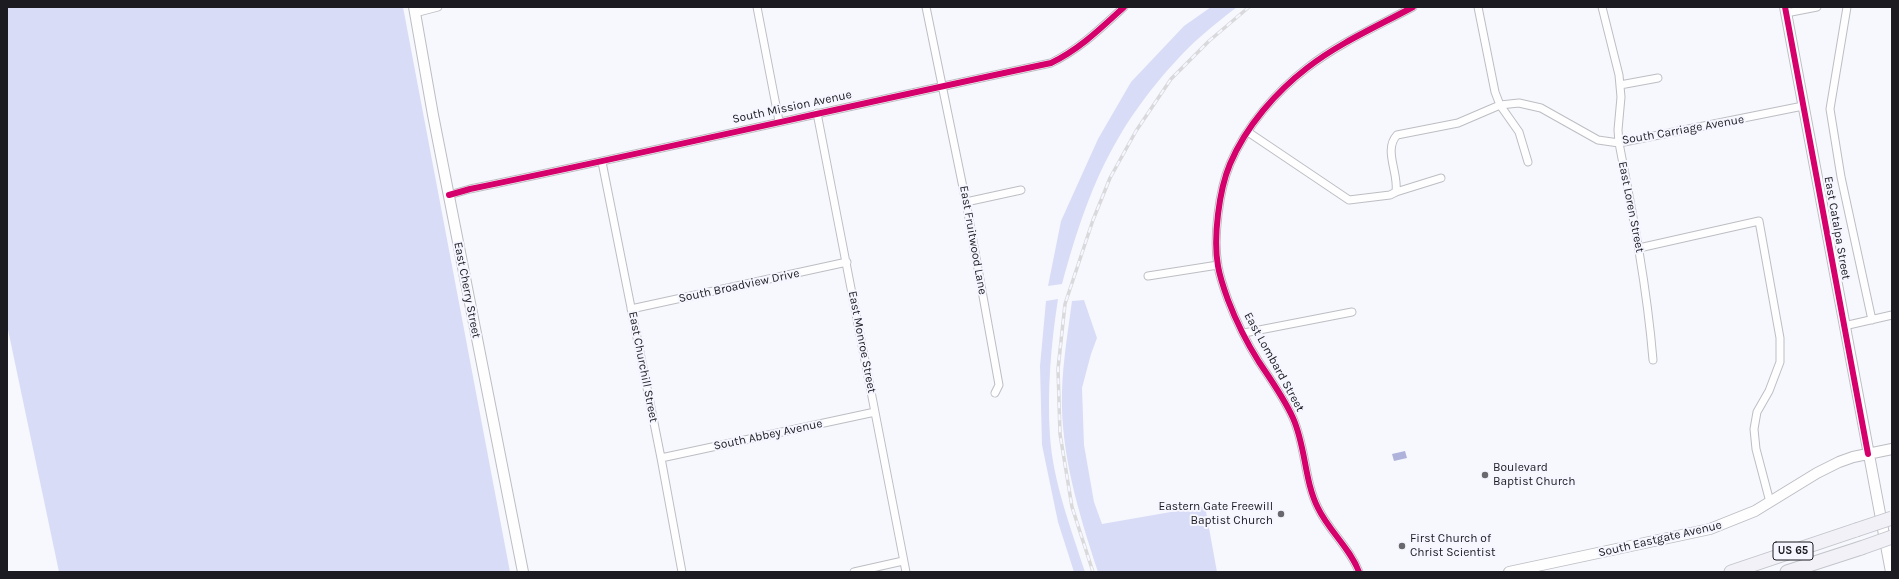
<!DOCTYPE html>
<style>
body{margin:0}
#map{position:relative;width:1899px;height:579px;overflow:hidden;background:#f7f8fd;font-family:Karla,sans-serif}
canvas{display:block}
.frame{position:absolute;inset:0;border:8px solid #1b1b21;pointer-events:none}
</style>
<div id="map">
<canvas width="1899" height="579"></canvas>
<div class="frame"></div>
</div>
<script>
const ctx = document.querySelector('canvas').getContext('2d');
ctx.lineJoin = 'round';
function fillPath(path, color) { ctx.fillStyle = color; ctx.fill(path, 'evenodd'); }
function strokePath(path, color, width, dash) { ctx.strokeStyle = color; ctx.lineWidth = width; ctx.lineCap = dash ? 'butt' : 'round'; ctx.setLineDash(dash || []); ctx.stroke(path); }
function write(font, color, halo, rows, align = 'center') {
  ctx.font = font + ' Karla,sans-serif'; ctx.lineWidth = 4; ctx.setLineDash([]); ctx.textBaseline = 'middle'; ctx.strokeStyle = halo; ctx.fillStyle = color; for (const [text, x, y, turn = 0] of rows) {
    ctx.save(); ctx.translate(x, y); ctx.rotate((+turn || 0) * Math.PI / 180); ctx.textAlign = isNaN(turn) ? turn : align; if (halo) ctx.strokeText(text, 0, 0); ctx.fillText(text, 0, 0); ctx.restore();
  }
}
fillPath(new Path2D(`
 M7,7h396l107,565h-451l-52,-247z
 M1211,7h26c-13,10 -26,20 -38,31 -28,25 -61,66 -80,99 -27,45 -43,96 -57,147l-14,2 13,-65 37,-82 33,-57 53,-56z
 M1058,299c-7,45 -11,92 -8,137 3,46 21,92 35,136h-11l-16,-50 -16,-77 -2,-79 6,-65z
 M1084,300l13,38 -6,16 -9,34 2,57 10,57 8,22 103,-18 12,66h-119c-19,-58 -38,-119 -36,-181 1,-30 6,-60 10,-90z`), '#d9dcf6');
fillPath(new Path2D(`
 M1405,451l2,7 -13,3 -2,-7z`), '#afb2db');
const street = new Path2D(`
 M757,7l22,114
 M926,7l40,195 33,183 -4,8
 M1478,7l17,85 5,13 19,27 9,30
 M1602,7l17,68 2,22 -3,33 1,13c14,72 28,144 34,217
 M1847,7l-17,102 11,68 31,143
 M415,13l23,-6
 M1786,13l31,-6
 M1620,85l38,-7
 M817,113l89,459
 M1248,132l101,68 41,-5 6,-3 45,-14
 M602,162l59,296 21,114
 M1396,192c3,-19 -13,-42 1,-57l61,-12 42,-18 19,-2 22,5 57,32 21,3 184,-37
 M449,195l21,-6c194,-40 387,-85 581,-126 29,-14 50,-35 73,-56
 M966,202l55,-12
 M1639,248l120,-27 21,117v24l-11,29 -12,21 -3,17 2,20 14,53
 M1148,276l70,-11
 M631,309l216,-47
 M1844,326l48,-11
 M1244,333l108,-21
 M661,458l214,-46
 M854,572l49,-11
 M1359,572c-9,-24 -30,-41 -41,-64 -14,-28 -12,-61 -25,-90 -9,-20 -22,-38 -34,-56 -12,-19 -23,-41 -31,-62 -4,-11 -8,-22 -10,-34 -5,-28 1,-76 12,-102 16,-38 46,-72 77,-96 32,-25 71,-42 106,-61`);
const secondary = new Path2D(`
 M414,7l19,108 90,457
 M1785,7l106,565
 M1509,572l201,-43 45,-18 62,-38 22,-11 14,-5 39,-8`);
const highway = new Path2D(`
 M1731,572l125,-42
 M1787,572l74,-24`);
strokePath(street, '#bdbec3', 9);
strokePath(secondary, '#bdbec3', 12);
strokePath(highway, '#c2c3cc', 15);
strokePath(street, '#fefeff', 7);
strokePath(secondary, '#fefeff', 10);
strokePath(highway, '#f1f1f7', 13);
const rail = new Path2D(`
 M1093,572l-21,-65 -12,-73 -2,-65 7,-65 28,-84 17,-42 26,-47 35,-52 38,-38 40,-34`);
strokePath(rail, '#d9d9db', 3.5);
strokePath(rail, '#f5f6ff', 2, [6]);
const highwayBridge = new Path2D(`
 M1856,530l36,-12
 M1861,548l31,-11`);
strokePath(highwayBridge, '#c2c3cc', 15, []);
strokePath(highwayBridge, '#f1f1f7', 13);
strokePath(new Path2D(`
 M1785,7l83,447
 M449,195l21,-6c194,-40 387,-85 581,-126 29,-14 50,-35 73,-56
 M1359,572c-9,-24 -30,-41 -41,-64 -14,-28 -12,-61 -25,-90 -9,-20 -22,-38 -34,-56 -12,-19 -23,-41 -31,-62 -4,-11 -8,-22 -10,-34 -5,-28 1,-76 12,-102 16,-38 46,-72 77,-96 32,-25 71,-42 106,-61`), '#d6006c', 6);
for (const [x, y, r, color] of [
 [1485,475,4,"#68686e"],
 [1281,514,4,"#68686e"],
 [1402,546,4,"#68686e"]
]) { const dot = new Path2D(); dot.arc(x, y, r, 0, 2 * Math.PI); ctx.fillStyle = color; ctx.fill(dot); strokePath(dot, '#f5f6ff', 1.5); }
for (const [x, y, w] of [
 [1793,551,40]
]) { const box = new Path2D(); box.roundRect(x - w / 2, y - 9, w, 18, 3); ctx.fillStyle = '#f5f6ff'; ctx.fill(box); strokePath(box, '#1b1b21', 1); }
write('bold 11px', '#1b1b21', null, [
 ["US 65",1793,551]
]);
write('12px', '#1b1b21', '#f5f6ff', [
 ["South Mission Avenue",792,107,-12],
 ["South Carriage Avenue",1683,130,-10],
 ["East Loren Street",1631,207,79],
 ["East Catalpa Street",1837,228,80],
 ["East Fruitwood Lane",973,240,80],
 ["South Broadview Drive",739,286,-12],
 ["East Cherry Street",467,290,79],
 ["East Monroe Street",862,342,79],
 ["East Lombard Street",1274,362,61],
 ["East Churchill Street",643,367,79],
 ["South Abbey Avenue",768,435,-12],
 ["South Eastgate Avenue",1660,539,-13]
]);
write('12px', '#1b1b21', '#f5f6ff', [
 ["Boulevard",1493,468],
 ["Baptist Church",1493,482],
 ["Eastern Gate Freewill",1273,507,"right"],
 ["Baptist Church",1273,521,"right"],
 ["First Church of",1410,539],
 ["Christ Scientist",1410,553]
], 'left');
</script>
